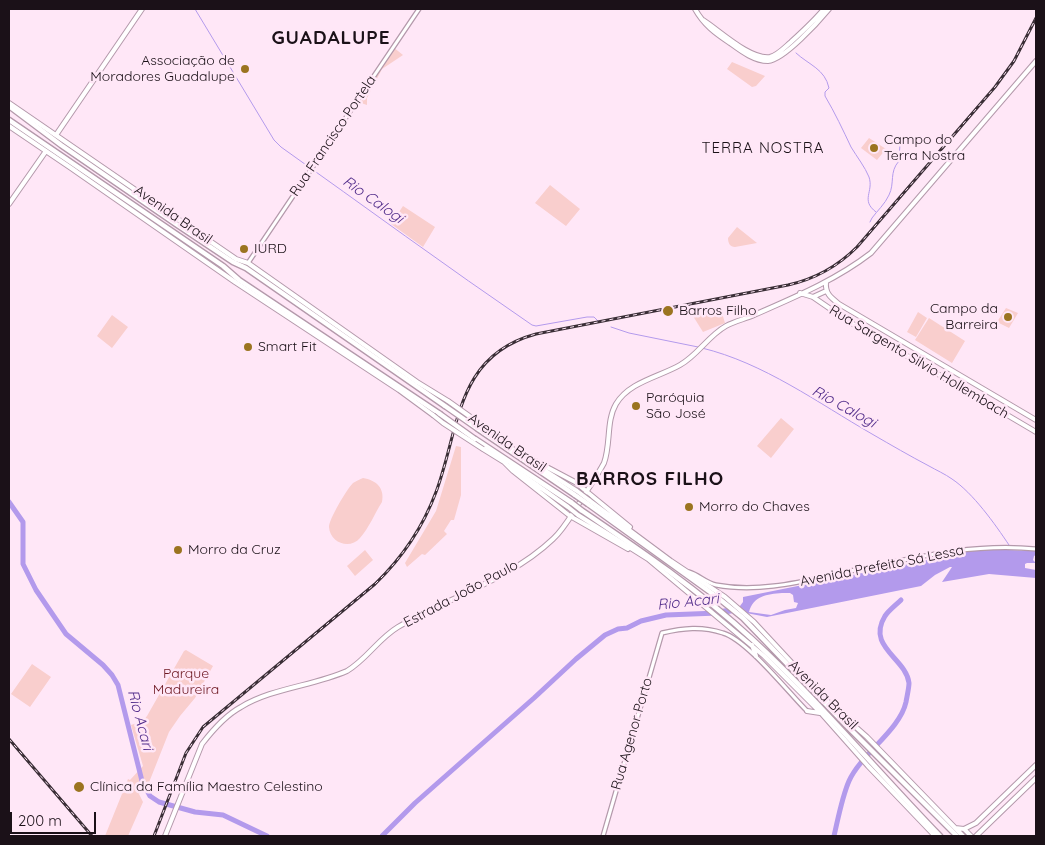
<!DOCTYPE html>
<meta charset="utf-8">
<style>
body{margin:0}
#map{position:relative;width:1045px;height:845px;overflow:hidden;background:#ffe7f7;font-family:Quicksand,sans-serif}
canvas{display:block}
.frame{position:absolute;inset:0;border:10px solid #1b1118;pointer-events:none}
.scale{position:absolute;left:10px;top:812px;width:86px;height:22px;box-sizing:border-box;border:2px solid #1b1118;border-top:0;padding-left:6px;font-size:15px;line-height:18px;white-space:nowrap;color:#1b1118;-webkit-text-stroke:4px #ffe7f7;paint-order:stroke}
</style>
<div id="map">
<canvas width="1045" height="845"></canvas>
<div class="frame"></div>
<div class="scale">200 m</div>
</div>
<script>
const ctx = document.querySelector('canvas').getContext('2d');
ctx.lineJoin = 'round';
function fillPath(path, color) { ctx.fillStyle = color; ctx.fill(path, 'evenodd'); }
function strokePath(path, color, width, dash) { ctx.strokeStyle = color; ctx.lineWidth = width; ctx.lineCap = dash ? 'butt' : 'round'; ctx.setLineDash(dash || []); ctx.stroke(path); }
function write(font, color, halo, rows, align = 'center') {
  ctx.font = font + ' Quicksand,sans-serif'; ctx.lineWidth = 5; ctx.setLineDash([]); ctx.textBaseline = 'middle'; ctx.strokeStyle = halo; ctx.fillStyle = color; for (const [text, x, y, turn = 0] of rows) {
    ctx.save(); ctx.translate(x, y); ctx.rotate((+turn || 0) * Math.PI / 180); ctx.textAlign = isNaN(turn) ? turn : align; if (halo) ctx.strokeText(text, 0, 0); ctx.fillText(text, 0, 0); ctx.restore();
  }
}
fillPath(new Path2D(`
 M393,47l10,8 -21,14 -15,29v7l-9,-3z
 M732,62l33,14 -9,10 -4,1 -25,-18z
 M869,138l17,11 -9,11 -16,-12z
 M550,185l30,24 -14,17 -31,-23z
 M403,206l32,21 -12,20 -32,-23z
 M737,227l20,16 -22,4c-5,0 -7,-4 -7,-9z
 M1006,308l12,5 -9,15 -12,-6z
 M721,310l4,13 -22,9 -10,-16z
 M918,312l9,6 -11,19 -9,-5z
 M112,315l16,12 -16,21 -15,-12z
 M929,318l36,23 -13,22 -37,-23z
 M781,418l13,11 -23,29 -14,-12z
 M456,446l5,1v48l-7,25h-3l-7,11 3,3 -22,21 -3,-1 -15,13 -2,-4 31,-52z
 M363,478c13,2 22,10 19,24 -7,11 -13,26 -22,36 -10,12 -30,5 -31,-11 0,-8 18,-38 24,-44 3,-2 6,-3 10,-5z
 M365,550l8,10 -18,16 -8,-10z
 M186,650l27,16 -18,32 -15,18 -11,16 -21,53 -1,-3 -8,12 4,8 -15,34h-23l23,-57 2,1 13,-14 -12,-41 12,-4 4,-5 37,-65z
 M32,664l19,13 -21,30 -19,-13z`), '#f9cecd');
fillPath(new Path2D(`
 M982,549l54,2v4l-2,1 -1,4 3,3h-9l-2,1v4l11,2v8l-47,-4 -47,8 10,-15h-2l-15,8 -14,11 -154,31 -26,-5 -27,4 -6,-5 32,-5 3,-4v-5zM782,593h8l3,2 1,7 4,1 -2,5 -11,2 -14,5 -22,-3c4,-16 18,-18 33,-19z`), '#b39aec');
strokePath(new Path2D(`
 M195,9l79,131 7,7c83,59 166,120 251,178l4,1 51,-9h7l4,4
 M796,53c13,12 29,16 33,35l-4,4v4c10,17 18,34 26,51 6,10 14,20 18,30 5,15 -9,23 7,35
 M870,222l2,-4c5,-7 13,-14 17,-23 6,-12 0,-23 10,-34l1,-18 5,-7
 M611,327l18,6 69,14
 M702,348c62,15 116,55 170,86 19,11 38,22 57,32 7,4 16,8 23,13 21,14 43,45 57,66`), '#b39aec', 1);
strokePath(new Path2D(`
 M9,502l14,20v42l13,26 30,44 37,31 9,10 6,10 24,96 8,15 9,6 36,10 28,3 44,21
 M382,836l33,-33 119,-105 42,-39 29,-24 13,-6 9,-1 14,-7 25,-6 52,-2
 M834,836c4,-17 8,-39 15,-55 12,-27 51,-51 57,-79 1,-6 3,-14 3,-19 -3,-25 -43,-36 -24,-67 4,-6 11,-11 16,-16`), '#b39aec', 5);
const minor = new Path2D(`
 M248,263l171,-254
 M689,572c10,3 17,11 27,13 42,8 84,-3 125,-12 64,-13 129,-31 195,-24
 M603,836l59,-203c21,-5 40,-7 61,0 24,7 65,59 84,78`);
const major = new Path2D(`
 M695,9c9,16 20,24 35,34 11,8 24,18 38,18 16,-1 51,-40 61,-52
 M703,20c16,10 47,40 67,37 8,-2 15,-10 21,-15 12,-11 23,-21 33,-33
 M9,103l227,156 12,4 169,119 31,19
 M9,126l62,42 164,114 164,108 34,25
 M56,135l86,-126
 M9,204l37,-53
 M826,282c-1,11 4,15 13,22l197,116
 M800,293l13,4 35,24 188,111
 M813,297l13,-6
 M479,423l29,24
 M507,446l68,36 55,45
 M483,449l21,13
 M522,456l55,35
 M503,461l10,10 57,45 58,33
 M510,466l58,41
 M589,500l82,61 54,36 29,25 78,84 35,31 96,99
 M578,515l70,44 116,97 57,57 47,53 67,70
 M752,645l4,11
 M807,711l13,2
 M955,828l9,1 12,-6 60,-58
 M964,829l7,7
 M165,836l37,-92c10,-13 24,-29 39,-37 31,-19 72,-21 106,-36 20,-12 31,-32 51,-44 51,-30 112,-47 155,-88 11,-10 19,-25 27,-37 8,-13 17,-26 24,-39 7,-19 2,-42 12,-59 13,-22 43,-27 64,-39 18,-10 28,-29 46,-39 9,-5 19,-7 28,-11 41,-18 82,-35 117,-62l165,-192
 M976,836l60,-58`);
const highway = new Path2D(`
 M9,106l52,39 115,79 57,38 13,6 199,138
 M9,120l214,146 16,14 201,134
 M478,429l97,66
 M475,439l97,64
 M588,504l129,93 26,21 102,106 112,112
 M581,510c59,40 118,80 171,129 67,62 125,132 188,197`);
strokePath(minor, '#b499ab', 5.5);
strokePath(major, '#b499ab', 6);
strokePath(highway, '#b499ab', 7);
strokePath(minor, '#fff', 3);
strokePath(major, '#fff', 4);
strokePath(highway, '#fff', 4.5);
const rail = new Path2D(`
 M9,739l83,97
 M154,836l32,-83 17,-26 172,-143c27,-26 48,-57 61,-92 24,-64 19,-136 100,-158l252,-49c27,-6 49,-18 69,-38l138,-160 19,-26 22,-43`);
strokePath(rail, '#3a2e36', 3);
strokePath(rail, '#ffe7f7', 1, [4]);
const majorBridge = new Path2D(`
 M448,401l31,22
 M433,415l10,8 40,26
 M577,491l12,9
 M568,507l10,8`);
const highwayBridge = new Path2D(`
 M445,406l33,23
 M440,414l35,25
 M575,495l13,9
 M572,503l9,7`);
strokePath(majorBridge, '#b499ab', 6, []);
strokePath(highwayBridge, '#b499ab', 7, []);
strokePath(majorBridge, '#fff', 4);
strokePath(highwayBridge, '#fff', 4.5);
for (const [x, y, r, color] of [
 [245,69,5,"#9b7420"],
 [874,148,5,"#9b7420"],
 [244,249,5,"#9b7420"],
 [668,311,6,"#9b7420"],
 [1008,317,5,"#9b7420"],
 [248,347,5,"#9b7420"],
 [636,406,5,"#9b7420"],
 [689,507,5,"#9b7420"],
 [178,550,5,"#9b7420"],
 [79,787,6,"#9b7420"]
]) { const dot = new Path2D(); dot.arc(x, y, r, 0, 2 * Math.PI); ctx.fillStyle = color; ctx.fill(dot); strokePath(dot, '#ffe7f7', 2); }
write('14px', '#1b1118', '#ffe7f7', [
 ["Associação de",235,61,"right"],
 ["Moradores Guadalupe",235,77,"right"],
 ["Campo do",884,140],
 ["Terra Nostra",884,156],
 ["IURD",254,249],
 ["Campo da",998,309,"right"],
 ["Barreira",998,325,"right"],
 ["Barros Filho",679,311],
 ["Smart Fit",258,347],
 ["Paróquia",646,398],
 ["São José",646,414],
 ["Morro do Chaves",699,507],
 ["Morro da Cruz",188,550],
 ["Clínica da Família Maestro Celestino",90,787]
], 'left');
write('14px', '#1b1118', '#ffe7f7', [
 ["Rua Francisco Portela",333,136,-56],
 ["Avenida Brasil",173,215,35],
 ["Rua Sargento Silvio Hollembach",919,362,31],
 ["Avenida Brasil",507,443,35],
 ["Avenida Prefeito Sá Lessa",882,566,-11],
 ["Estrada João Paulo",461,594,-28],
 ["Avenida Brasil",823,695,45],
 ["Rua Agenor Porto",632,734,-74]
]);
write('14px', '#6e1822', '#ffe7f7', [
 ["Parque",186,674],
 ["Madureira",186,690]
]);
ctx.letterSpacing = '1px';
write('15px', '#1b1118', '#ffe7f7', [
 ["TERRA NOSTRA",763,148]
]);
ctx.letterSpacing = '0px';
write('italic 15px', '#542f8c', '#ffe7f7', [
 ["Rio Calogi",373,200,35],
 ["Rio Calogi",844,407,29],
 ["Rio Acari",688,602,-6],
 ["Rio Acari",140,720,75]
]);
ctx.letterSpacing = '1px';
write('bold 19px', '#1b1118', '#ffe7f7', [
 ["GUADALUPE",331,38],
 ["BARROS FILHO",650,479]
]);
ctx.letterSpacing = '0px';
</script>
